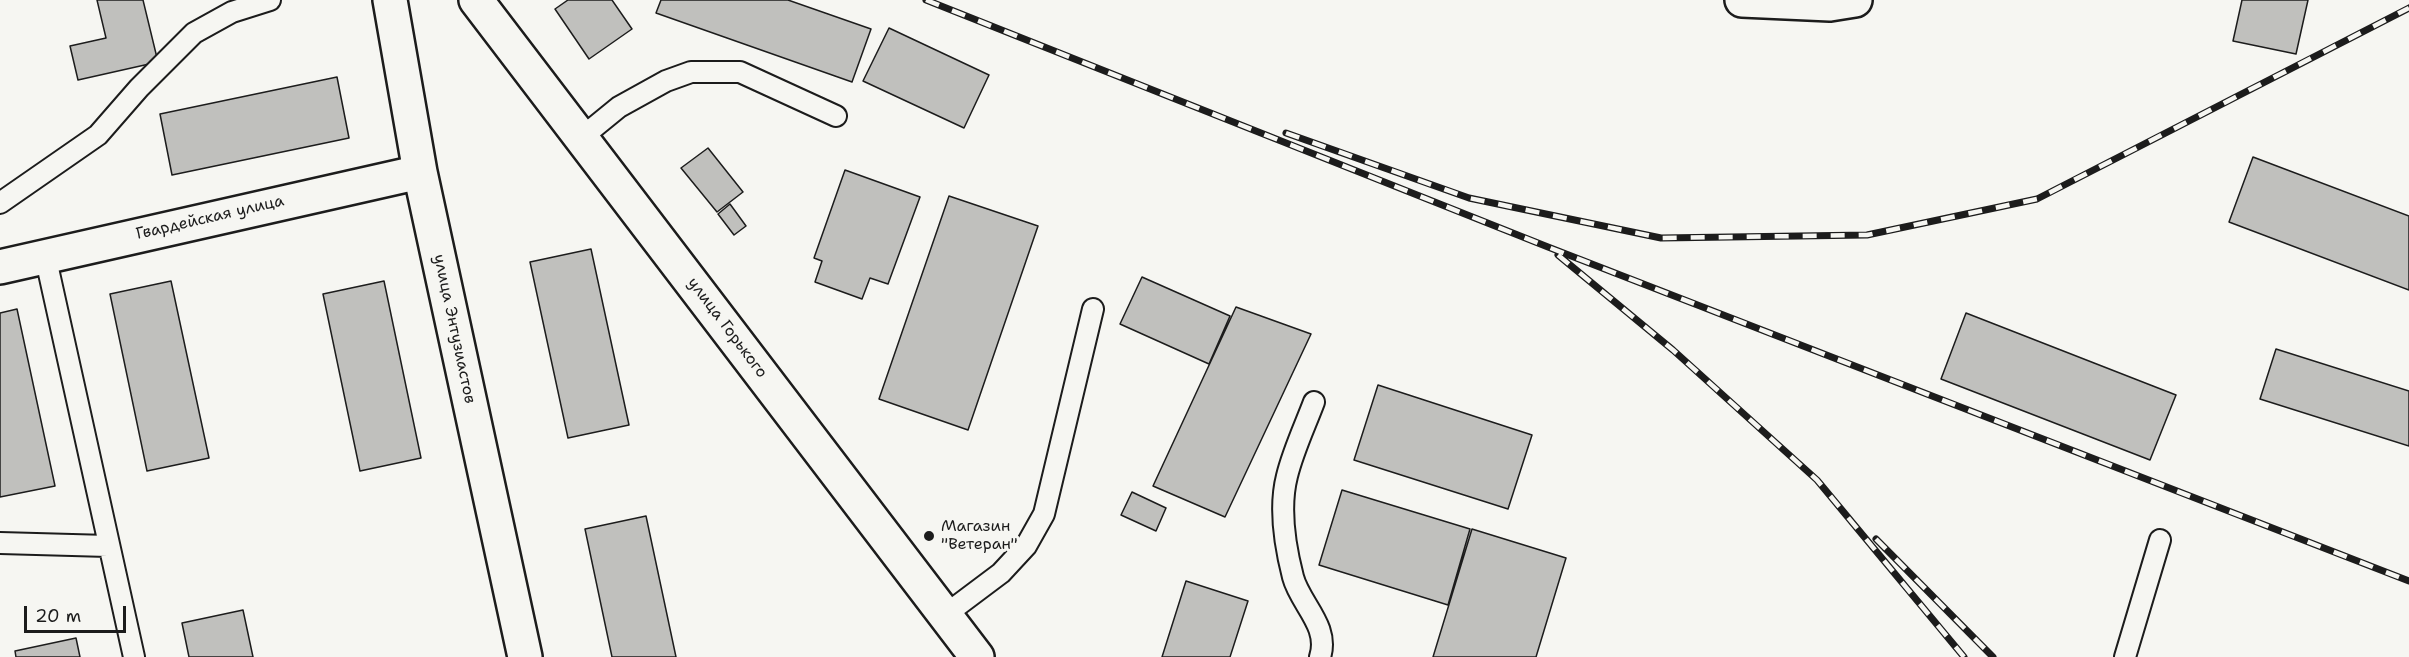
<!DOCTYPE html>
<meta charset="utf-8">
<style>
body{margin:0}
#map{position:relative;width:2409px;height:657px;overflow:hidden;background:#f6f6f2;font-family:"Shantell Sans",sans-serif}
canvas{display:block}
.scale{position:absolute;left:24px;top:606px;width:102px;height:27px;box-sizing:border-box;border:3px solid #1c1c1c;border-top:0;padding-left:8px;font-size:18px;line-height:21px;white-space:nowrap;color:#1c1c1c;-webkit-text-stroke:4px #f6f6f2;paint-order:stroke}
</style>
<div id="map">
<canvas width="2409" height="657"></canvas>
<div class="scale">20 m</div>
</div>
<script>
const ctx = document.querySelector('canvas').getContext('2d');
ctx.lineJoin = 'round';
function fillPath(path, color) { ctx.fillStyle = color; ctx.fill(path, 'evenodd'); }
function strokePath(path, color, width, dash) { ctx.strokeStyle = color; ctx.lineWidth = width; ctx.lineCap = dash ? 'butt' : 'round'; ctx.setLineDash(dash || []); ctx.stroke(path); }
function write(font, color, halo, rows, align = 'center') {
  ctx.font = font + ' "Shantell Sans",sans-serif'; ctx.lineWidth = 6; ctx.setLineDash([]); ctx.textBaseline = 'middle'; ctx.strokeStyle = halo; ctx.fillStyle = color; for (const [text, x, y, turn = 0] of rows) {
    ctx.save(); ctx.translate(x, y); ctx.rotate((+turn || 0) * Math.PI / 180); ctx.textAlign = isNaN(turn) ? turn : align; if (halo) ctx.strokeText(text, 0, 0); ctx.fillText(text, 0, 0); ctx.restore();
  }
}
const building = new Path2D(`
 M97,0h46l15,62 -80,18 -8,-34 36,-8z
 M568,0h44l20,29 -43,30 -34,-50z
 M661,0h127l83,29 -19,53 -196,-69z
 M2242,0h66l-12,54 -63,-13z
 M889,28l100,47 -25,53 -101,-47z
 M337,77l12,61 -177,37 -12,-61z
 M708,148l35,44 -26,20 -36,-44z
 M2253,157l156,59v74l-180,-68z
 M845,170l75,27 -32,87 -18,-6 -8,21 -47,-17 7,-21 -8,-3z
 M949,196l89,30 -70,204 -89,-31z
 M730,204l16,22 -12,9 -16,-21z
 M591,249l38,176 -61,13 -38,-176z
 M1142,277l88,39 -21,48 -89,-40z
 M171,281l38,177 -62,13 -37,-177z
 M384,281l37,177 -61,13 -37,-177z
 M1236,307l75,27 -86,183 -72,-31z
 M17,309l38,177 -55,11v-184z
 M1966,313l210,82 -26,65 -209,-81z
 M2276,349l133,42v55l-149,-47z
 M1378,385l154,50 -24,74 -154,-49z
 M1342,490l128,39 -22,76 -129,-40z
 M1132,492l34,16 -10,23 -35,-16z
 M646,516l30,141h-64l-27,-128z
 M1472,529l94,29 -30,99h-103z
 M1186,581l62,20 -18,56h-68z
 M243,610l10,47h-64l-7,-34z
 M76,638l4,19h-64l-1,-6z`);
fillPath(building, '#c0c0bd');
strokePath(building, '#1c1c1c', 1.5);
const service = new Path2D(`
 M581,138l38,-31 47,-26 25,-9h49l96,44
 M0,203l98,-68 41,-47 55,-55 38,-21 38,-12
 M45,255l89,402
 M1314,402c-9,24 -21,49 -27,74 -8,31 -2,70 6,101 7,27 37,49 27,80
 M0,543l108,3
 M945,615l56,-42 25,-27 18,-32 49,-205
 M2125,657l35,-117`);
const minor = new Path2D(`
 M390,0l30,172 105,485
 M1742,0l88,4 25,-4
 M0,267l420,-95`);
const secondary = new Path2D(`
 M476,0l501,657`);
strokePath(service, '#1c1c1c', 24);
strokePath(minor, '#1c1c1c', 38);
strokePath(secondary, '#1c1c1c', 38);
strokePath(service, '#f6f6f2', 20);
strokePath(minor, '#f6f6f2', 33);
strokePath(secondary, '#f6f6f2', 33);
const rail = new Path2D(`
 M926,0l622,247 861,334
 M1286,133l183,65 192,40 206,-3 170,-36 372,-191
 M1558,255l115,95 144,130 147,177
 M1876,539l117,118`);
strokePath(rail, '#1c1c1c', 7);
strokePath(rail, '#f6f6f2', 4.5, [14]);
for (const [x, y, r, color] of [
 [929,536,6,"#1c1c1c"]
]) { const dot = new Path2D(); dot.arc(x, y, r, 0, 2 * Math.PI); ctx.fillStyle = color; ctx.fill(dot); strokePath(dot, '#f6f6f2', 2); }
write('16px', '#1c1c1c', '#f6f6f2', [
 ["Гвардейская улица",210,218,-13],
 ["улица Горького",727,328,53],
 ["улица Энтузиастов",454,329,78]
]);
write('16px', '#1c1c1c', '#f6f6f2', [
 ["Магазин",941,527],
 ["\"Ветеран\"",941,545]
], 'left');
</script>
